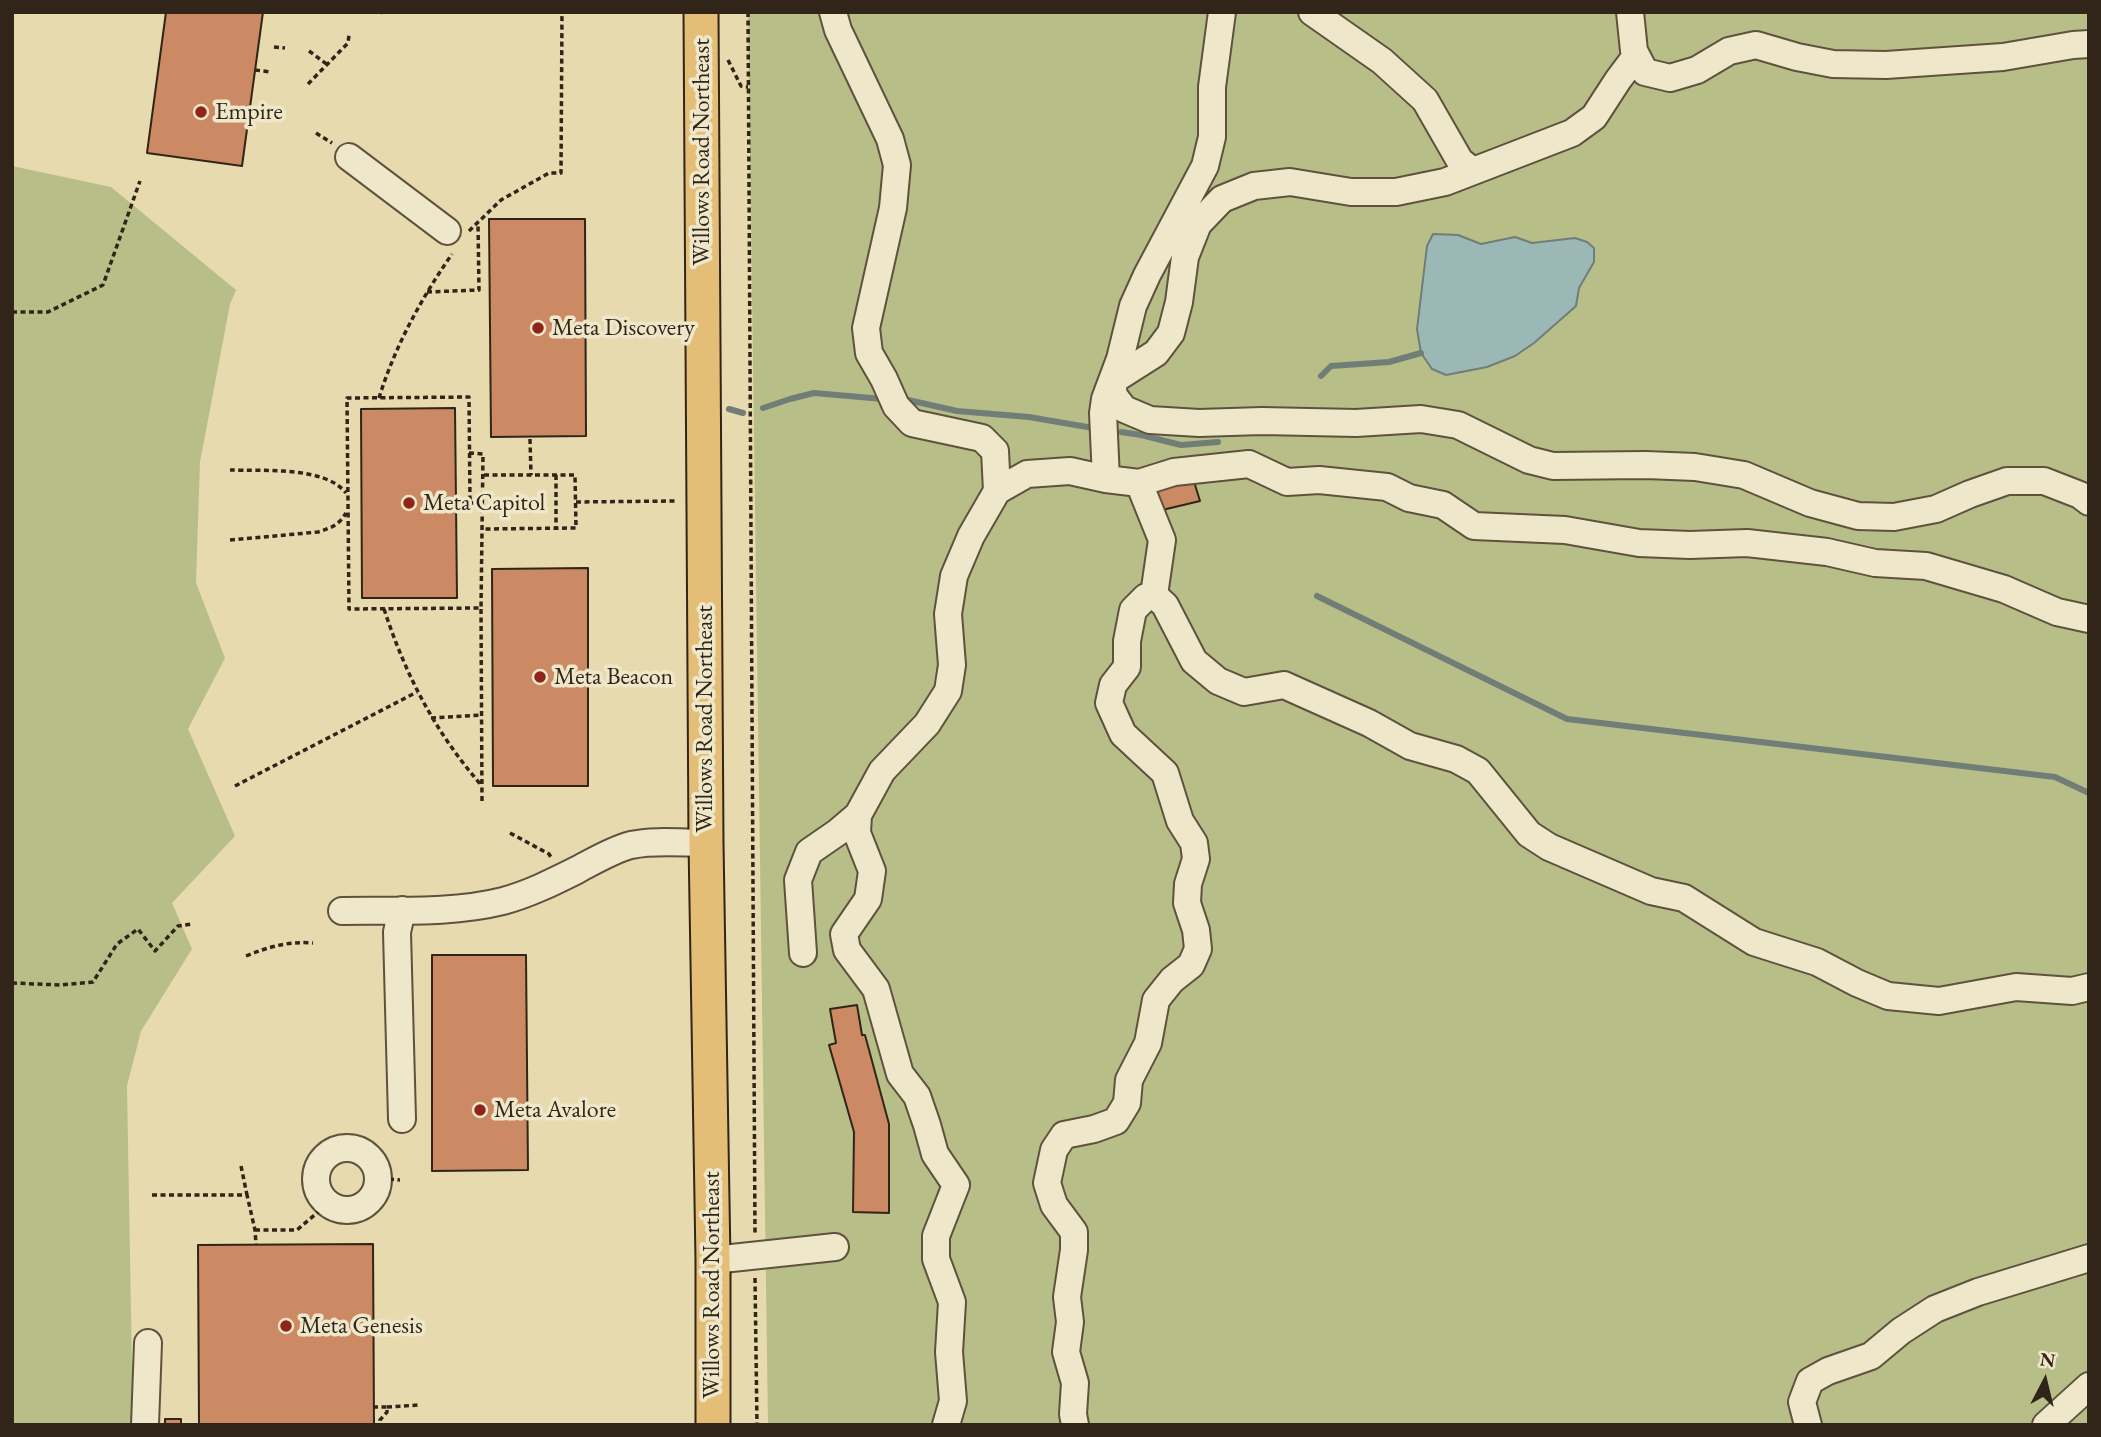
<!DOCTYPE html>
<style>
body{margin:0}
#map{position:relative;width:2101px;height:1437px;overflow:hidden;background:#e7daae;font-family:"EB Garamond",serif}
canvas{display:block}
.frame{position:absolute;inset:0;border:14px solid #302518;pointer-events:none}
.north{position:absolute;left:2010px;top:1346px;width:70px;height:70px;-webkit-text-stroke:5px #efe7ca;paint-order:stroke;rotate:7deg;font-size:19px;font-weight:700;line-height:28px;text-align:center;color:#302518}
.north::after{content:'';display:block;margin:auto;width:24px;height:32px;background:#302518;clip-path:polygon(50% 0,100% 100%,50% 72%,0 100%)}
</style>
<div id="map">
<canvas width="2101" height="1437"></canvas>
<div class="frame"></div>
<div class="north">N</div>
</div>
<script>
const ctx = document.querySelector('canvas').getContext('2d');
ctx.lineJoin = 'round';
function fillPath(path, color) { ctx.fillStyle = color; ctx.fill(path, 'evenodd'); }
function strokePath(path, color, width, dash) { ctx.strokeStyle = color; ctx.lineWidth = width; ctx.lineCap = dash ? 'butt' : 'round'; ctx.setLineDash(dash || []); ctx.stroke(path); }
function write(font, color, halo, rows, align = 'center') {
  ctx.font = font + ' "EB Garamond",serif'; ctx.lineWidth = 7; ctx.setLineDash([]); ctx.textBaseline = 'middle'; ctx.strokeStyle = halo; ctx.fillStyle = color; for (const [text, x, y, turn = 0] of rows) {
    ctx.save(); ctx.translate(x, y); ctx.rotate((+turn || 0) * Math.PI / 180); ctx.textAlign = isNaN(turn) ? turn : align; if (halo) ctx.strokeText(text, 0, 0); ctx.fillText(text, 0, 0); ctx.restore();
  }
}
fillPath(new Path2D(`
 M748,12h1341v1413h-1321z
 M12,166l99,21 125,103 -6,14 -30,158 -4,121 29,75 -37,71 47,107 -63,67 20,46 -51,82 -14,55 6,339h-121z`), '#b8be88');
const water = new Path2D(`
 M1433,234l25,1 23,9 34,-7 17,6 43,-5 12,4 7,6v14l-15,26 -3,18 -42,37 -19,13 -28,11 -41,8 -14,-6 -11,-16 -4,-24 10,-83z`);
fillPath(water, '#9cb8b6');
strokePath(water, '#717d77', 2);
strokePath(new Path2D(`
 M1321,376l10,-10 58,-4 32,-9
 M908,400l49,11 72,6 64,11
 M763,408l27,-9 24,-6 69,6
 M729,409l14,4
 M1121,432l20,3 40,10 37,-3
 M1317,596l250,123 488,58 34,16`), '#717d77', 6);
const building = new Path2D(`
 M166,12h97l-21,154 -95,-13z
 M489,219h96l1,217 -95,1z
 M455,408l2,190h-95l-1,-189z
 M1192,475l8,26 -42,10 -6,-24z
 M588,568v218h-95l-1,-217z
 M432,955h94l2,215 -96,1z
 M857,1005l5,30h3l24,89v89l-36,-1 1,-80 -25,-87 7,-2 -6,-34z
 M373,1244l1,181h-175l-1,-180z
 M165,1419h16v6h-16z`);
fillPath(building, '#cb8a63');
strokePath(building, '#302518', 2);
const minor = new Path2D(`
 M833,12l5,18 52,109 7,26 -4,43 -27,120 3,25 15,26 12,27 16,17 70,15 13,13 2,40
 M1312,12l70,49 43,39 35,61 13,10
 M1630,12l4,39 11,21 25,6 27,-8 32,-19 27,-6 41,12 36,7 53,1 117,-8 70,-12 16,-1
 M1636,56l-18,24 -24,37 -22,16 -127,49 -49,10h-45l-61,-10 -36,4 -32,13 -24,25 -13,33 -6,45 -8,31 -15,20 -44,28 2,15 10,13 26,11 49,3 63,-2 94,2 65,-4 37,6 71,35 24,6 93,-1 49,2 49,8 66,28 48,13 36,1 42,-8 34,-15 37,-13h37l36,14 9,7
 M349,157l98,74
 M1106,479l-3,-66 2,-14 15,-40 13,-53 14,-31 58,-109 7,-29v-50l10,-75
 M1139,483l23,57 -8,55
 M858,815l-1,18 15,38 -4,28 -24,35 3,16 29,39 24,85 17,22 10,29 8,29 21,31 -20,51v23l16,43 -3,50 4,49 -7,24
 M342,911c53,-1 109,3 161,-10 26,-7 50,-19 74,-31 17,-9 35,-20 54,-25 23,-5 51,-2 75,-2
 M803,953l-5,-73 11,-28 29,-20 20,-17 24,-44 45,-47 21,-33 4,-26 -4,-51 6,-38 17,-40 26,-45 30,-17 43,-3 36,8 33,4 35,-11 75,-8 38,18 32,-2 68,7 22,11 34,7 31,21 91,4 74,13 51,2 57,-2 80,9 48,11 51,3 78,23 53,23 32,7
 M402,1119l-5,-187 5,-22
 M316 1179a31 31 0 1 1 62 0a31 31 0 1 1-62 0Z
 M713,1260l122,-13
 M145,1425l3,-82
 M1075,1425l-2,-11 2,-31 -9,-31 4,-30 -3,-25 7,-47v-18l-20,-27 -7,-22 7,-33 10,-15 30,-6 22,-8 11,-18 2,-23 19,-37 8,-43 16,-20 19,-15 7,-16 -2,-19 -9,-27 1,-19 8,-25 -2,-16 -14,-22 -15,-48 -42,-39 -14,-31 4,-18 14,-18v-26l6,-31 13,-13 8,-2 11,10 29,56 24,20 26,11 40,-7 85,38 41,23 46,13 22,12 51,63 20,13 102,44 33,7 70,44 63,20 40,21 31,13 51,5 77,-14 56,4 17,-4
 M1808,1425l-6,-23 8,-21 18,-10 43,-15 30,-25 34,-22 43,-17 111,-34
 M2046,1425l43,-39`);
const major = new Path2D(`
 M701,12l5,831 7,417v165`);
strokePath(minor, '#5e523e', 30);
strokePath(major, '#302518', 37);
strokePath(new Path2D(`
 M748,12l7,1223
 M381,13l2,-1
 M274,47l11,1
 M309,51l19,14
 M728,60l13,26 7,1
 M255,70l16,2
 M308,84l40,-41 1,-8
 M316,133l16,10
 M469,231l32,-31 48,-27h12l1,-161
 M427,292l52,-2 -1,-67
 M12,312h36l55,-27 37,-104
 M379,398c16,-52 42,-99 73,-144
 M530,439l1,36
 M469,453l14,1 -2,154
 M230,470c32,1 95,-4 116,23
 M484,475h91l1,53 -92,1
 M556,475v54
 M576,502l99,-1
 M230,540l88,-8c13,-4 21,-7 28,-19
 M384,609c22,67 51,123 98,177
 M431,718l50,-3
 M235,786l182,-94
 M482,801l-1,-193 -132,1 -2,-211 122,-1 1,106 14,-1
 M510,833l39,21 3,5
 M246,956c22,-9 42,-15 67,-13
 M12,983l49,2 32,-3 24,-38 21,-15 17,22 23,-25 14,-2
 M241,1166l6,29
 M389,1179l11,1
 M152,1195h95l8,35 1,14
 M255,1230h42l21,-18
 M755,1278l2,147
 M373,1407h14v5l-7,8v5
 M387,1407l32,-2`), '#302518', 3.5, [5, 3.5]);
strokePath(minor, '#efe7ca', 26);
strokePath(major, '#e4bd77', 33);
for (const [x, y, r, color] of [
 [201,112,7,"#8f2418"],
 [538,328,7,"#8f2418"],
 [409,503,7,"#8f2418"],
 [540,677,7,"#8f2418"],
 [480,1110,7,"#8f2418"],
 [286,1326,7,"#8f2418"]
]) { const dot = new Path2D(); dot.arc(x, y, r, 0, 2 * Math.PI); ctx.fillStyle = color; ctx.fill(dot); strokePath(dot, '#efe7ca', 2.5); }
write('24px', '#302518', '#efe7ca', [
 ["Empire",215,112],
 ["Meta Discovery",552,328],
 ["Meta Capitol",423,503],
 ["Meta Beacon",554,677],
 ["Meta Avalore",494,1110],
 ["Meta Genesis",300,1326]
], 'left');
write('24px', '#302518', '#efe7ca', [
 ["Willows Road Northeast",702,152,-90],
 ["Willows Road Northeast",705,719,-90],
 ["Willows Road Northeast",712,1285,-90]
]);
</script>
